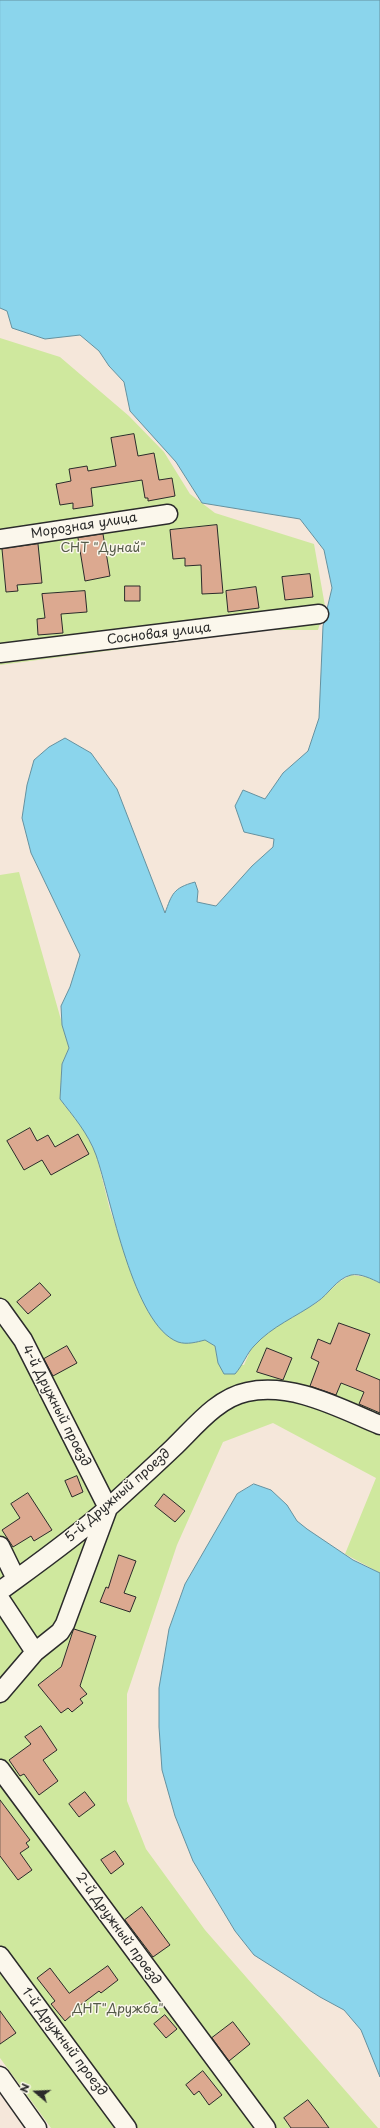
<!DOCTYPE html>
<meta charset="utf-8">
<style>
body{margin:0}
#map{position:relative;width:380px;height:2128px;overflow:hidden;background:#f5e7da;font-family:"Playpen Sans",sans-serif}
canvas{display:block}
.north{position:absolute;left:16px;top:2072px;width:40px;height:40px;-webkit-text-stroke:3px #fbf7ec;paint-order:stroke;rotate:289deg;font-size:11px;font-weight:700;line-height:16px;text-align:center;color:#2b2b2b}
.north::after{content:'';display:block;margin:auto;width:14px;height:18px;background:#2b2b2b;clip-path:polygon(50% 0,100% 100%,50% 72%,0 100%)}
</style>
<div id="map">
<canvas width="380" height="2128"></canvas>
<div class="north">N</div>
</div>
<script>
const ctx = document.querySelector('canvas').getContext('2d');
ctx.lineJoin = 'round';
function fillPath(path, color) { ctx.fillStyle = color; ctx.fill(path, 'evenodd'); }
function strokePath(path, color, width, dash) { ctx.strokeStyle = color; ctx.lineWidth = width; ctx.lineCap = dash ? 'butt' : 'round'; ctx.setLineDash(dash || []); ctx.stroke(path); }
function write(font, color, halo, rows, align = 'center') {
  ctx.font = font + ' "Playpen Sans",sans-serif'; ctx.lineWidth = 3; ctx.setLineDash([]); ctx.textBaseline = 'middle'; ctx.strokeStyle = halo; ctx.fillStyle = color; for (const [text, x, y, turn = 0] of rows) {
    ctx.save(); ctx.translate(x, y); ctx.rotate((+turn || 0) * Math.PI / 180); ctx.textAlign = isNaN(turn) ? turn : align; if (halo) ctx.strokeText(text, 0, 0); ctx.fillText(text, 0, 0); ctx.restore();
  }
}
fillPath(new Path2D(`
 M0,338l60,19 69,59 35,36 26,42 25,19 99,31 11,62 -7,24h-52l-266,35z
 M19,872l50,176 -7,16 -2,35 24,31 12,24 14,56 31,87 52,46 12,-4 10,7 3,17 26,2 8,-18 19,-17 47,-28 21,-20 12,-7 16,2 13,6v290l-35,-19 31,-76 -103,-55 -50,19 -46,103 -50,149v107l19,48 59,81 173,198h-327l-51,-70v-1183z`), '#cfe89e');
const water = new Path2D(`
 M0,0h380v1283c-8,-4 -20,-10 -29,-8 -15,4 -22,19 -34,27 -21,15 -45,24 -63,44 -7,7 -11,19 -19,28h-11l-6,-11 -3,-17 -10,-6c-8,2 -18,5 -27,2 -45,-17 -67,-144 -82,-187 -8,-22 -23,-39 -36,-56l2,-35 7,-16 -7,-23 -1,-19 9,-19 10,-32 -49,-102 -9,-35 5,-33 7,-25 15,-13 16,-9 26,15 26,36 48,124c7,-19 8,-25 30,-31l3,9 -1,11 19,4 36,-40 21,-19 1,-8 -30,-7 -9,-26 8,-16 22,9 18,-26 25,-22 11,-33 4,-92 9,-38 -8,-38 -24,-31 -98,-16 -26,-41 -46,-51 -6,-29 -15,-16 -10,-15 -19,-16 -35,4 -33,-11 -5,-17 -7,-3z
 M254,1484l17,6 16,15 10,16 10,8 46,31 27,13v504l-19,-47 -17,-20 -24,-13 -66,-42 -19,-24 -42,-70 -18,-45 -13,-46 -3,-43v-39l10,-59 16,-45 52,-90z`);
fillPath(water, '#8bd5ec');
strokePath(water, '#65919f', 1);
const building = new Path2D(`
 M134,434l4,22 16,-3 5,27 13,-2 3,18 -27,5v-3h-3l-3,-18 -51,8 2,18 -20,3v-6l-13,2 -4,-21 15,-3 -2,-12 18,-3 1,5 28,-5 -5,-28z
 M217,525l6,68 -21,1 -1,-29 -16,1v-8l-12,1 -3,-29z
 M103,534l7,42 -25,5 -7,-43z
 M38,544l4,39 -25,2 1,6 -12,1 -4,-43z
 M310,574l3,23 -28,3 -3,-23z
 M125,586h15v15h-15z
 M256,587l3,21 -31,4 -2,-21z
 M85,591l2,21 -26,2 2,19 -25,2 -1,-16 8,-1 -3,-24z
 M30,1128l7,13 11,-6 7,12 23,-13 11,20 -38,21 -9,-15 -18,10 -17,-29z
 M40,1283l11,12 -23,19 -11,-12z
 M339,1323l31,11 -14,36 24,10v33l-21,-9 5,-12 -23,-9 -5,12 -26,-9 9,-24 -8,-4 7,-19 12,5z
 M67,1346l10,17 -24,13 -9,-17z
 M267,1348l25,10 -9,22 -26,-8z
 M77,1476l6,16 -11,5 -7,-16z
 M28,1493l24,37 -18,11 -3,-5 -18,11 -11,-17 18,-12 -9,-14z
 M164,1494l21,17 -10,11 -20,-16z
 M119,1555l17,6 -12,32 12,4 -6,15 -30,-10 6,-15 2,1z
 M74,1629l22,7 -16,50 7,8 -7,5 3,4 -11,9 -4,-4 -7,5 -23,-28 23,-18z
 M41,1726l16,24 -14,10 15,21 -19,14 -15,-21 -4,2 -11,-16 22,-16 -6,-7z
 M85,1792l10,13 -16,12 -10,-13z
 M0,1800l30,40 -4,3 3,4 -9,6 12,17 -14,10 -18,-24z
 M115,1851l9,13 -13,10 -10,-14z
 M142,1907l28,38 -17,12 -28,-37z
 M108,1966l10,14 -17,13 -2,-2 -24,18 1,2 -11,10 -14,-17 4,-3 -18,-23 13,-10 19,25z
 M0,2011l16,22 -16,11z
 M165,2015l12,14 -11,9 -12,-14z
 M233,2022l17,22 -21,17 -17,-23z
 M203,2071l19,24 -13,10 -10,-14 -5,4 -8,-10z
 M308,2100l11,14 10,14h-38l-7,-10z`);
fillPath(building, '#dca990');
strokePath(building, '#2b2b2b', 1);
const minor = new Path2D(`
 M0,539l168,-25
 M0,653l319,-39
 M0,1308l23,32 85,168 -43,116 -5,8 -25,20 -35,41
 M0,1546l16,33
 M0,1591c37,-27 74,-53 108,-83 22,-20 44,-40 65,-60 21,-20 44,-50 74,-56 45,-10 92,16 133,33
 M0,1599l35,53
 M0,1769l266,359
 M0,1956l127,172
 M0,2076l37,52`);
strokePath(minor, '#2b2b2b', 21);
strokePath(minor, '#fbf7ec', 18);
write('13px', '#2b2b2b', '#fbf7ec', [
 ["Морозная улица",84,526,-9],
 ["Сосновая улица",159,634,-7],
 ["4-й Дружный проезд",56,1406,63],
 ["5-й Дружный проезд",118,1496,-41],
 ["2-й Дружный проезд",118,1929,54],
 ["1-й Дружный проезд",64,2042,53]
]);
write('13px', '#545a48', '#fbf7ec', [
 ["СНТ \"Дунай\"",103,548],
 ["ДНТ\"Дружба\"",118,2009]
]);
</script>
